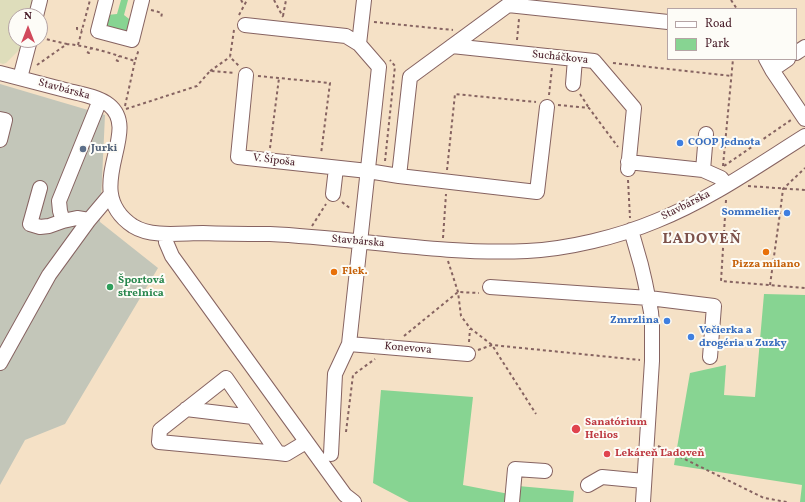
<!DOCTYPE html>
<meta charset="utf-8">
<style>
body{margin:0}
#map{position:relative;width:805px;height:502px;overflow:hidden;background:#f5e1c6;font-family:Vollkorn,serif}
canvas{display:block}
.legend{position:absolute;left:667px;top:8px;width:130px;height:52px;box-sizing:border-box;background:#fdfcf7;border:1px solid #b5a4a5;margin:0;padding:5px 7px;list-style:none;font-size:12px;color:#4a1f2b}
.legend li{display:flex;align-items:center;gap:8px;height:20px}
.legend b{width:20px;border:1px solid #b5a4a5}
.north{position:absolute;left:8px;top:8px;width:40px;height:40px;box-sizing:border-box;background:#fdfcf7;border:1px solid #b5a4a5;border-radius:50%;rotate:0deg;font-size:11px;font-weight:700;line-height:16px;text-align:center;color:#4a1f2b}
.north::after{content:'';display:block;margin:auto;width:14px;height:18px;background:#d1495b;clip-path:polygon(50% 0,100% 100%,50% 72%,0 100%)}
</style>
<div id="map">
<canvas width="805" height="502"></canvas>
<ul class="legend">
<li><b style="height:5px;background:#fff"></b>Road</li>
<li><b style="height:11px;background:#87d492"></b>Park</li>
</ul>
<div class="north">N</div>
</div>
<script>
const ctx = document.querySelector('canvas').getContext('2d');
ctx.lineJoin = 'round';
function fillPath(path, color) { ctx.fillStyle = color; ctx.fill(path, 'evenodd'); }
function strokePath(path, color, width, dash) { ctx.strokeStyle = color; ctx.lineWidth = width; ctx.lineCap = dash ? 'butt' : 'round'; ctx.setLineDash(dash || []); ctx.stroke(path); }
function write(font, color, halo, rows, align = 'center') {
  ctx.font = font + ' Vollkorn,serif'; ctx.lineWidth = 4; ctx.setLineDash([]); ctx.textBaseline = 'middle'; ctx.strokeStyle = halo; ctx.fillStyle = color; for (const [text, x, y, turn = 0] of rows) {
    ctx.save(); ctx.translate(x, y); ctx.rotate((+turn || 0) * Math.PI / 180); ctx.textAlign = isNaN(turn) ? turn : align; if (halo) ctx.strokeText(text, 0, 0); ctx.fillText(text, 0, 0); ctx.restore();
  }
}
fillPath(new Path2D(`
 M0,0h34l-5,16h-13v24h7l-3,9 -14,14 -3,1 -3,-1z`), '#deddbb');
fillPath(new Path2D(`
 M0,84l105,31 -5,107 58,46 -93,156 -40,16 -25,45z`), '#c3c6b9');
fillPath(new Path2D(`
 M121,0h7l-4,15 9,7 -5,8 -4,2 -15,-3 -2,-4v-10l10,-1z
 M764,294l41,1v207h-5l2,-17 -128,-20 16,-92 36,-8 -2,30 31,2z
 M381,390l92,7 -10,88 46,9 -1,8h-99l-36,-19z
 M518,486l56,5 -1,11h-56z`), '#87d492');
const minor = new Path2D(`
 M106,0l-8,31 34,9 10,-40
 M36,16l4,-16
 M245,25l101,11 13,8
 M452,46l142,15 40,47 -6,61
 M796,53l9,-6
 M766,59l6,11 33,49
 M772,70l16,-11
 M0,73c23,6 46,12 69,18 13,3 30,6 40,14 34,27 -30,85 24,121 19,12 49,7 70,7 23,1 45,1 67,1 86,4 171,21 257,17 41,-2 91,-14 129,-30 53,-21 101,-55 149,-85
 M246,75l-8,82 130,14 31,5 138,16 10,-85
 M20,78l10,-38
 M573,84l2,-25
 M0,119l5,1 -5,20
 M628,162l75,8 18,8 6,7
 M703,170l3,-36
 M399,176l11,-99 98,-72 160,17
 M40,188l-10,36 10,3 9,-1 14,-5 14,-3 12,2
 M333,194l3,-26
 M63,221l-3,-10 -1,-10 41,-101
 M631,230l10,35 4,17 6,30 1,12v37l-9,141
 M167,234l-1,8 6,14 165,228 8,11 9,7
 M490,287l159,11 65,8 -4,51
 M349,344l119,10
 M0,363l49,-88 40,-55 22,-26
 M186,409l67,8
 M278,453l-52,-75 -66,52 -1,12 119,11 8,1 20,-12
 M331,454l4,-80 14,-30 30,-277 -20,-23 5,-44
 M588,485l14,-8 42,4
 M512,502l3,-33 30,2`);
strokePath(minor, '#866361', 16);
strokePath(new Path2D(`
 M241,0l3,5
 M274,0l9,17
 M731,0l6,9
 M151,10l11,3 -1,5
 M239,15l8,-15
 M283,16l3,-16
 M374,22l79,8
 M77,27v2l5,1
 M234,30l-4,27 9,9
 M41,38l26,6
 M517,40l2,-21
 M78,45l12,-45
 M87,52l2,1 2,-5
 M116,60l2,1 1,-5
 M613,63l119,13
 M37,65l30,-21c23,2 46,10 68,17l4,-12
 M210,71l20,-14
 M258,76l72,7 -9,71
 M580,94l9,14
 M549,95l3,-27
 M558,105l31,3 29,39
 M125,106l10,-45
 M126,109l71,-23 13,-15 25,2
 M270,148l9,-70
 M385,161l10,-95 -5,-6
 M723,166l10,-107
 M724,166l67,-46
 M447,170l8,-76 81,8
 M628,180l2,38
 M748,186l57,4
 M726,200l-5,81 84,7
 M342,202l9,7
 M312,226l14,-22
 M443,238l3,-44
 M448,261l10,31 3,24 9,12 22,17 44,69
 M770,285l10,-72 3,-24 22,-21
 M404,336l54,-44 21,1
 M469,342l1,-13
 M478,350l14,-5 148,15
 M346,432l7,-57 22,-16
 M658,446l106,52 23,4`), '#866361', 2, [3, 3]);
strokePath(minor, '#fff', 14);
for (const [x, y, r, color] of [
 [680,143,4,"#3f7fe0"],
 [83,149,4,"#5c6f8a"],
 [787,213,4,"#3f7fe0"],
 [766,252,4,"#e8710a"],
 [334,272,4,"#e8710a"],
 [110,287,4,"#2e9e5b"],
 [667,321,4,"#3f7fe0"],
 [691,337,4,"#3f7fe0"],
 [576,429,5,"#e0444e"],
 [607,454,4,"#e0444e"]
]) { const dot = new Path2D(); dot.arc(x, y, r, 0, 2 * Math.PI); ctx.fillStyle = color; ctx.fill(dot); strokePath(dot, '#fdfcf7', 1.5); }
write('11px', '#4a1f2b', '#fdfcf7', [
 ["Sucháčkova",560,58,6],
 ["Stavbárska",64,90,15],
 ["V. Šípoša",274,161,7],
 ["Stavbárska",686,206,-27],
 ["Stavbárska",358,242,5],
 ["Konevova",408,349,5]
]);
write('bold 11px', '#366cbe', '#fdfcf7', [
 ["COOP Jednota",688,143],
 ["Sommelier",779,213,"right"],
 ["Zmrzlina",659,321,"right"],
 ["Večierka a",699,331],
 ["drogéria u Zuzky",699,344]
], 'left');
write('bold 11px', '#4e5e75', '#fdfcf7', [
 ["Jurki",91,149]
], 'left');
write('bold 11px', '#c56008', '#fdfcf7', [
 ["Pizza milano",766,265],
 ["Flek.",342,272,"left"]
]);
write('bold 11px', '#27864d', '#fdfcf7', [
 ["Športová",118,281],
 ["strelnica",118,294]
], 'left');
write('bold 11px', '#be3a42', '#fdfcf7', [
 ["Sanatórium",585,423],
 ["Helios",585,436],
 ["Lekáreň Ľadoveň",615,454]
], 'left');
ctx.letterSpacing = '1px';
write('bold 15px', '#7d524b', '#fdfcf7', [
 ["ĽADOVEŇ",702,240]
]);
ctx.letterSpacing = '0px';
</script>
